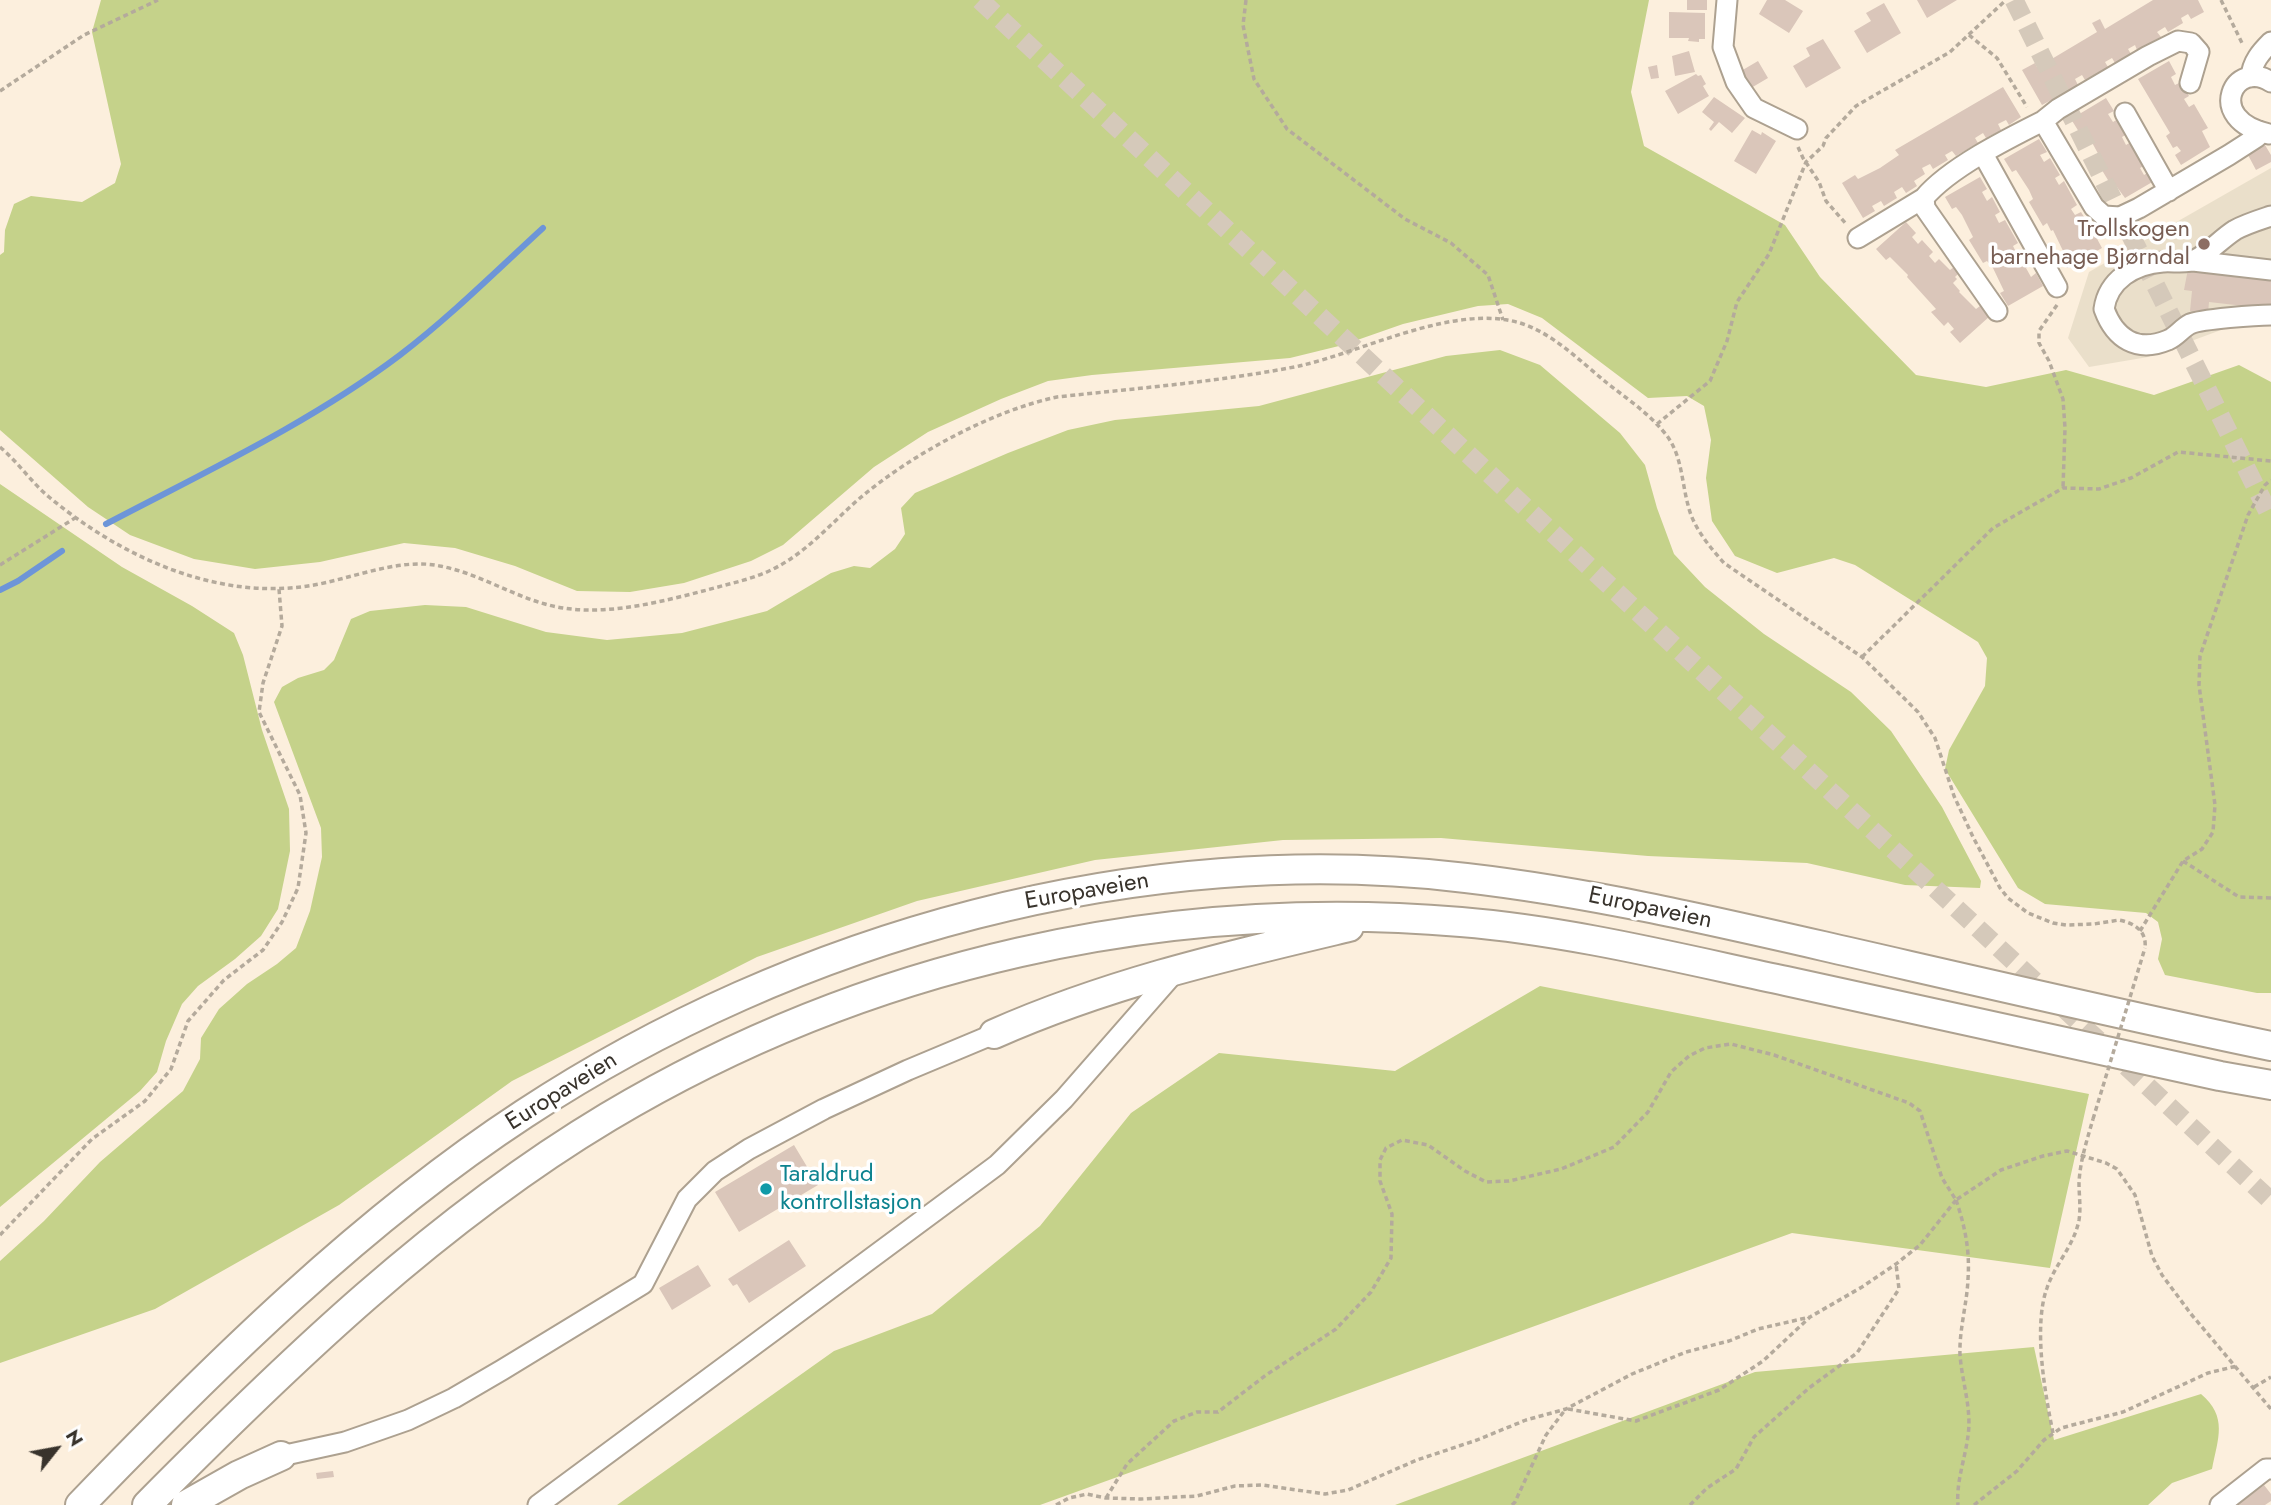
<!DOCTYPE html>
<meta charset="utf-8">
<style>
body{margin:0}
#map{position:relative;width:2271px;height:1505px;overflow:hidden;background:#fcefdd;font-family:Jost,sans-serif}
canvas{display:block}
.north{position:absolute;left:21px;top:1414px;width:70px;height:70px;-webkit-text-stroke:5px #fff;paint-order:stroke;rotate:59deg;font-size:19px;font-weight:700;line-height:28px;text-align:center;color:#38332c}
.north::after{content:'';display:block;margin:auto;width:24px;height:32px;background:#38332c;clip-path:polygon(50% 0,100% 100%,50% 72%,0 100%)}
</style>
<div id="map">
<canvas width="2271" height="1505"></canvas>
<div class="north">N</div>
</div>
<script>
const ctx = document.querySelector('canvas').getContext('2d');
ctx.lineJoin = 'round';
function fillPath(path, color) { ctx.fillStyle = color; ctx.fill(path, 'evenodd'); }
function strokePath(path, color, width, dash) { ctx.strokeStyle = color; ctx.lineWidth = width; ctx.lineCap = dash ? 'butt' : 'round'; ctx.setLineDash(dash || []); ctx.stroke(path); }
function write(font, color, halo, rows, align = 'center') {
  ctx.font = font + ' Jost,sans-serif'; ctx.lineWidth = 7; ctx.setLineDash([]); ctx.textBaseline = 'middle'; ctx.strokeStyle = halo; ctx.fillStyle = color; for (const [text, x, y, turn = 0] of rows) {
    ctx.save(); ctx.translate(x, y); ctx.rotate((+turn || 0) * Math.PI / 180); ctx.textAlign = isNaN(turn) ? turn : align; if (halo) ctx.strokeText(text, 0, 0); ctx.fillText(text, 0, 0); ctx.restore();
  }
}
fillPath(new Path2D(`
 M2271,168v156l-31,-1 -92,34 -59,10 -21,-29 21,-66z`), '#eadfca');
fillPath(new Path2D(`
 M101,0h1548l-18,92 13,54 141,79 35,52 96,98 70,12 80,-17 88,25 85,-30 32,17v611h-14l-92,-18 -7,-16 4,-20 -4,-17 -12,-9 -101,-9 -27,-16 -73,-119 4,-19 36,-64 2,-28 -9,-16 -123,-77 -21,-7 -57,15 -42,-17 -23,-35 -6,-43 5,-38 -7,-34 -17,-10 -39,2 -106,-80 -34,-14 -30,2 -75,18 -60,21 -53,13 -198,17 -44,6 -47,18 -73,33 -54,35 -91,78 -32,16 -67,22 -54,9 -53,-1 -62,-25 -60,-18 -51,-5 -84,19 -65,7 -61,-10 -64,-24 -42,-28 -88,-77v-175l4,-3 1,-22 9,-26 17,-8 51,6 33,-19 6,-19 -29,-132z
 M1500,350l40,15 80,68 25,32 12,43 17,46 31,33 59,47 87,58 40,39 51,76 39,74 -1,7 -75,-3 -98,-22 -159,-7 -207,-18 -158,2 -188,20 -178,41 -160,56 -245,124 -173,124 -184,104 -155,54v-102l44,-40 56,-59 83,-71 17,-32 1,-21 18,-29 28,-25 30,-20 19,-16 14,-37 12,-54 -1,-29 -47,-126 8,-15 16,-9 26,-8 10,-10 17,-41 19,-8 55,-6 41,2 80,25 61,8 75,-7 85,-22 64,-38 23,-7 16,2 25,-19 10,-15 -4,-26 14,-15 93,-40 60,-23 47,-10 144,-14 187,-50z
 M0,484l122,83 70,39 42,27 9,22 19,75 27,79 1,42 -12,58 -17,27 -26,23 -37,27 -16,18 -16,37 -9,31 -17,19 -140,116z
 M1540,986l549,108 -39,174 -258,-35 -752,272h-423l217,-154 98,-37 108,-88 91,-113 88,-60 176,18z
 M2034,1347l20,93 147,-46c27,23 17,44 11,75l-40,14 -24,22h-753l360,-133z`), '#c5d28a');
strokePath(new Path2D(`
 M106,524c99,-52 204,-101 294,-169 51,-39 96,-84 143,-127
 M0,590l18,-9 44,-30`), '#6d95d8', 6);
fillPath(new Path2D(`
 M1687,0h20v10h-20z
 M1767,0h18l18,11 -14,22 -30,-19z
 M1917,0h40l-30,18z
 M2153,0h45l6,12 -13,7 -3,-5 -7,4 2,5 -15,9 -3,-5 -8,5 4,5 -24,13 -2,-5 -7,4 3,5 -16,9 -3,-5 -7,4 3,5 -23,13 -3,-5 -7,4 3,6 -15,8 -3,-5 -8,5 3,5 -13,7 -20,-35 13,-7 2,4 8,-4 52,-31 -5,-9 8,-4 5,10z
 M1884,3l17,30 -34,20 -13,-22 17,-10 -5,-8z
 M1669,12l36,1v26h-6v3l-11,-1 1,-3h-20z
 M1823,39l18,29 -35,20 -13,-22 17,-10 -4,-8z
 M1689,51l6,21 -20,4 -3,-20z
 M1758,61l10,17 -17,10 -10,-17z
 M2169,61l7,13 -5,3 4,8 6,-3 8,14 -5,3 5,8 5,-3 14,24 -6,3 8,16 -29,18 -6,-10 6,-4 -4,-5 -4,2 -7,-12 4,-3 -32,-54z
 M1657,65l2,13 -8,1 -3,-12z
 M1696,74l2,2 3,-1 5,9 -3,2 6,10 -31,18 -13,-23z
 M2003,87l18,30 -12,8 -3,-5 -8,4 3,6 -15,8 -3,-5 -8,5 3,5 -22,13 -4,-5 -7,4 3,5 -15,9 -3,-5 -8,4 3,6 -11,7 3,5 -11,7 -4,-6 -8,5 3,6 -13,8 -3,-5 -9,5 3,5 -12,7 -21,-35 13,-8 3,4 22,-11 19,-13 -4,-5z
 M1714,97l31,21 -13,15 -13,-11 -8,9 -2,-2 5,-7 -12,-10z
 M2106,98l8,13 -6,3 5,8 5,-3 9,15 -5,3 4,8 5,-3 14,23 -5,3 4,7 5,-3 5,9 -29,17 -11,-15 -3,2 -14,-23 4,-3 -12,-22 -6,-7 -4,2 -8,-13z
 M1752,130l9,5 1,-3 14,9 -20,33 -22,-13z
 M2039,139l8,13 -7,3 4,7 6,-4 10,17 -5,3 4,7 5,-4 13,24 -6,4 4,6 6,-3 10,16 -6,4 3,7 7,-4 7,13 -35,20 -7,-13 4,-2 -11,-23 -2,1 -4,-8 -4,3 -14,-24 4,-3 -4,-9 -13,-20 -4,2 -8,-13z
 M2265,145l6,10v7l-15,8 -8,-15z
 M1980,177l7,12 -5,3 5,9 5,-4 8,15 -5,3 4,8 6,-3 13,23 -5,3 4,8 6,-3 8,14 -5,3 5,9 5,-4 7,13 -35,20 -8,-13 4,-2 -11,-23 -6,-7 -4,2 -14,-23 4,-3 -11,-22 -6,-8 -4,2 -7,-12z
 M1906,222l10,11 -4,4 6,7 4,-4 11,12 -4,4 6,7 4,-4 11,11 4,-3 5,6 -4,4 2,2 -4,4 7,8 -1,1 17,17 4,-3 10,10 -30,27 -10,-11 4,-3 -6,-7 -4,4 -13,-14 5,-3 -29,-32 1,-2 -18,-18 -4,3 -10,-11z
 M2188,269l83,5v35l-62,-7 -1,11 -18,-2 2,-20 -8,-1z
 M794,1145l24,40 -79,47 -24,-40z
 M789,1240l17,26 -57,37 -12,-19 -4,2 -5,-7z
 M698,1265l13,21 -39,24 -13,-22z
 M333,1471l1,6 -17,2 -1,-6z
 M2264,1485l7,9v7l-6,4h-27z`), '#dac6ba');
strokePath(new Path2D(`
 M980,0l1291,1201
 M2014,0l257,518`), '#d5c9ba', 19, [19, 10]);
const minor = new Path2D(`
 M1727,0l-4,47 13,35 18,26 43,21
 M2251,77c1,-15 10,-25 20,-35
 M2125,113l44,78
 M2043,121l15,-12 90,-53 30,-15 13,2 8,9 -9,31
 M2269,134c-66,-15 -34,-76 2,-52
 M1983,154l74,133
 M2271,216c-12,4 -25,8 -36,14 -14,9 -25,22 -40,30 -8,4 -23,1 -32,2 -29,2 -55,18 -59,47 11,30 33,44 64,31 8,-3 14,-12 22,-16 11,-5 67,-9 81,-9
 M1858,238l66,-40
 M2193,261l78,9
 M1997,311l-72,-103 -1,-10c25,-30 83,-59 119,-77l51,86 10,9 16,1 19,-9 90,-53 28,-18 2,-6
 M281,1456l64,-14 63,-22 46,-22 48,-28 141,-86 44,-85 28,-28 34,-22 75,-40 84,-39 86,-36
 M538,1505l459,-340 67,-66 112,-128
 M2220,1505l46,-36h5`);
const highway = new Path2D(`
 M994,1034c115,-51 233,-78 355,-107
 M80,1505c134,-139 282,-285 444,-391 272,-179 617,-275 942,-236 121,14 239,41 357,68 149,34 298,69 448,100
 M147,1505c141,-142 289,-285 461,-388 258,-154 554,-220 853,-195 109,9 217,36 325,59 144,31 289,62 434,95l51,9
 M186,1505l53,-30 42,-19`);
strokePath(minor, '#ada190', 23);
strokePath(highway, '#ada190', 32);
strokePath(new Path2D(`
 M1246,0l-3,25 11,54 33,50 118,90 46,24 37,32 15,45
 M2221,0l22,45
 M1969,35l28,23 30,49
 M0,91l84,-56 74,-35
 M1798,147l5,11 16,24 7,19 21,24
 M2057,305l-18,26v12l10,18 14,38 2,29 -2,60
 M1657,424l53,-43 17,-40 10,-39 32,-48 37,-92 17,-16 3,-8 30,-32 94,-54 56,-52
 M0,447c18,15 31,35 49,50 71,59 165,103 259,89 41,-6 91,-29 132,-20 37,7 69,28 105,38 52,15 111,-1 162,-14 21,-6 42,-10 62,-19 37,-17 61,-47 91,-73 51,-43 131,-87 197,-101 81,-9 162,-15 242,-31 64,-14 155,-63 221,-43 33,10 61,39 87,60 19,15 40,29 56,48 19,21 18,48 25,74 5,22 21,41 36,58l138,94 56,55 17,26 19,58 19,41 27,51 8,10 20,15 25,10 13,2 28,-1 25,-4c15,3 28,11 26,28
 M0,565l75,-47
 M1862,657l131,-129 70,-40 36,1 32,-11 47,-26 93,9
 M2183,861l56,36 32,1
 M2140,931l43,-70 19,-12 11,-17 2,-27 -16,-120 1,-29 48,-141 17,-30 6,-5
 M1956,1200c9,26 14,51 12,79 -1,25 -9,51 -8,76 2,27 12,54 8,81 -3,23 -12,46 -10,69
 M0,1235l92,-96 53,-38 26,-32 17,-48 36,-41 39,-30 19,-28 16,-34 8,-55 -6,-38 -41,-83 4,-29 19,-57 -3,-37
 M2254,1387l17,-10
 M1568,1409l68,12 83,-31 44,-29 47,-44 52,-30 34,-23 24,-19 36,-45
 M2053,1433c-8,-39 -20,-107 -6,-145 8,-24 27,-42 32,-68 2,-12 0,-25 0,-37 1,-22 8,-43 14,-64
 M1106,1498l21,-34 47,-43 23,-9h21l48,-37 70,-46 35,-37 20,-34 1,-44 -12,-33v-21l6,-12 16,-8 26,5 37,26 21,11 23,-1 52,-12 53,-22 34,-35 23,-40 18,-16 16,-8 26,-4 43,11 135,48 11,8 22,67 14,22 45,-30 42,-14 24,-5 39,12 11,6 18,26 17,61 10,19 29,39 80,95
 M1056,1505l13,-7 18,-4 19,4 35,1 56,-3 38,-10 27,-1 63,9 23,-4 69,-30 60,-20 49,-20 40,-11 66,-35 54,-22 43,-11 29,-12 52,-12
 M1512,1505l3,-3 31,-67 19,-25
 M1690,1505l17,-17 29,-19 18,-32 55,-49 48,-35 42,-64 -3,-25
 M1974,1505l43,-34 27,-31 17,-12 62,-16 85,-39 29,-7`), '#b4aa9c', 3.5, [5, 3.5]);
strokePath(minor, '#fff', 19);
strokePath(highway, '#fff', 28);
strokePath(new Path2D(`
 M2093,1119l52,-171`), '#b4aa9c', 3.5, [5, 3.5]);
for (const [x, y, r, color] of [
 [2204,244,7,"#8d6e63"],
 [766,1189,7,"#0f9aa8"]
]) { const dot = new Path2D(); dot.arc(x, y, r, 0, 2 * Math.PI); ctx.fillStyle = color; ctx.fill(dot); strokePath(dot, '#fff', 2.5); }
write('24px', '#785e54', '#fff', [
 ["Trollskogen",2190,230],
 ["barnehage Bjørndal",2190,258]
], 'right');
write('24px', '#38332c', '#fff', [
 ["Europaveien",1087,892,-10],
 ["Europaveien",1650,909,12],
 ["Europaveien",562,1092,-32]
]);
write('24px', '#0d838f', '#fff', [
 ["Taraldrud",780,1175],
 ["kontrollstasjon",780,1203]
], 'left');
</script>
